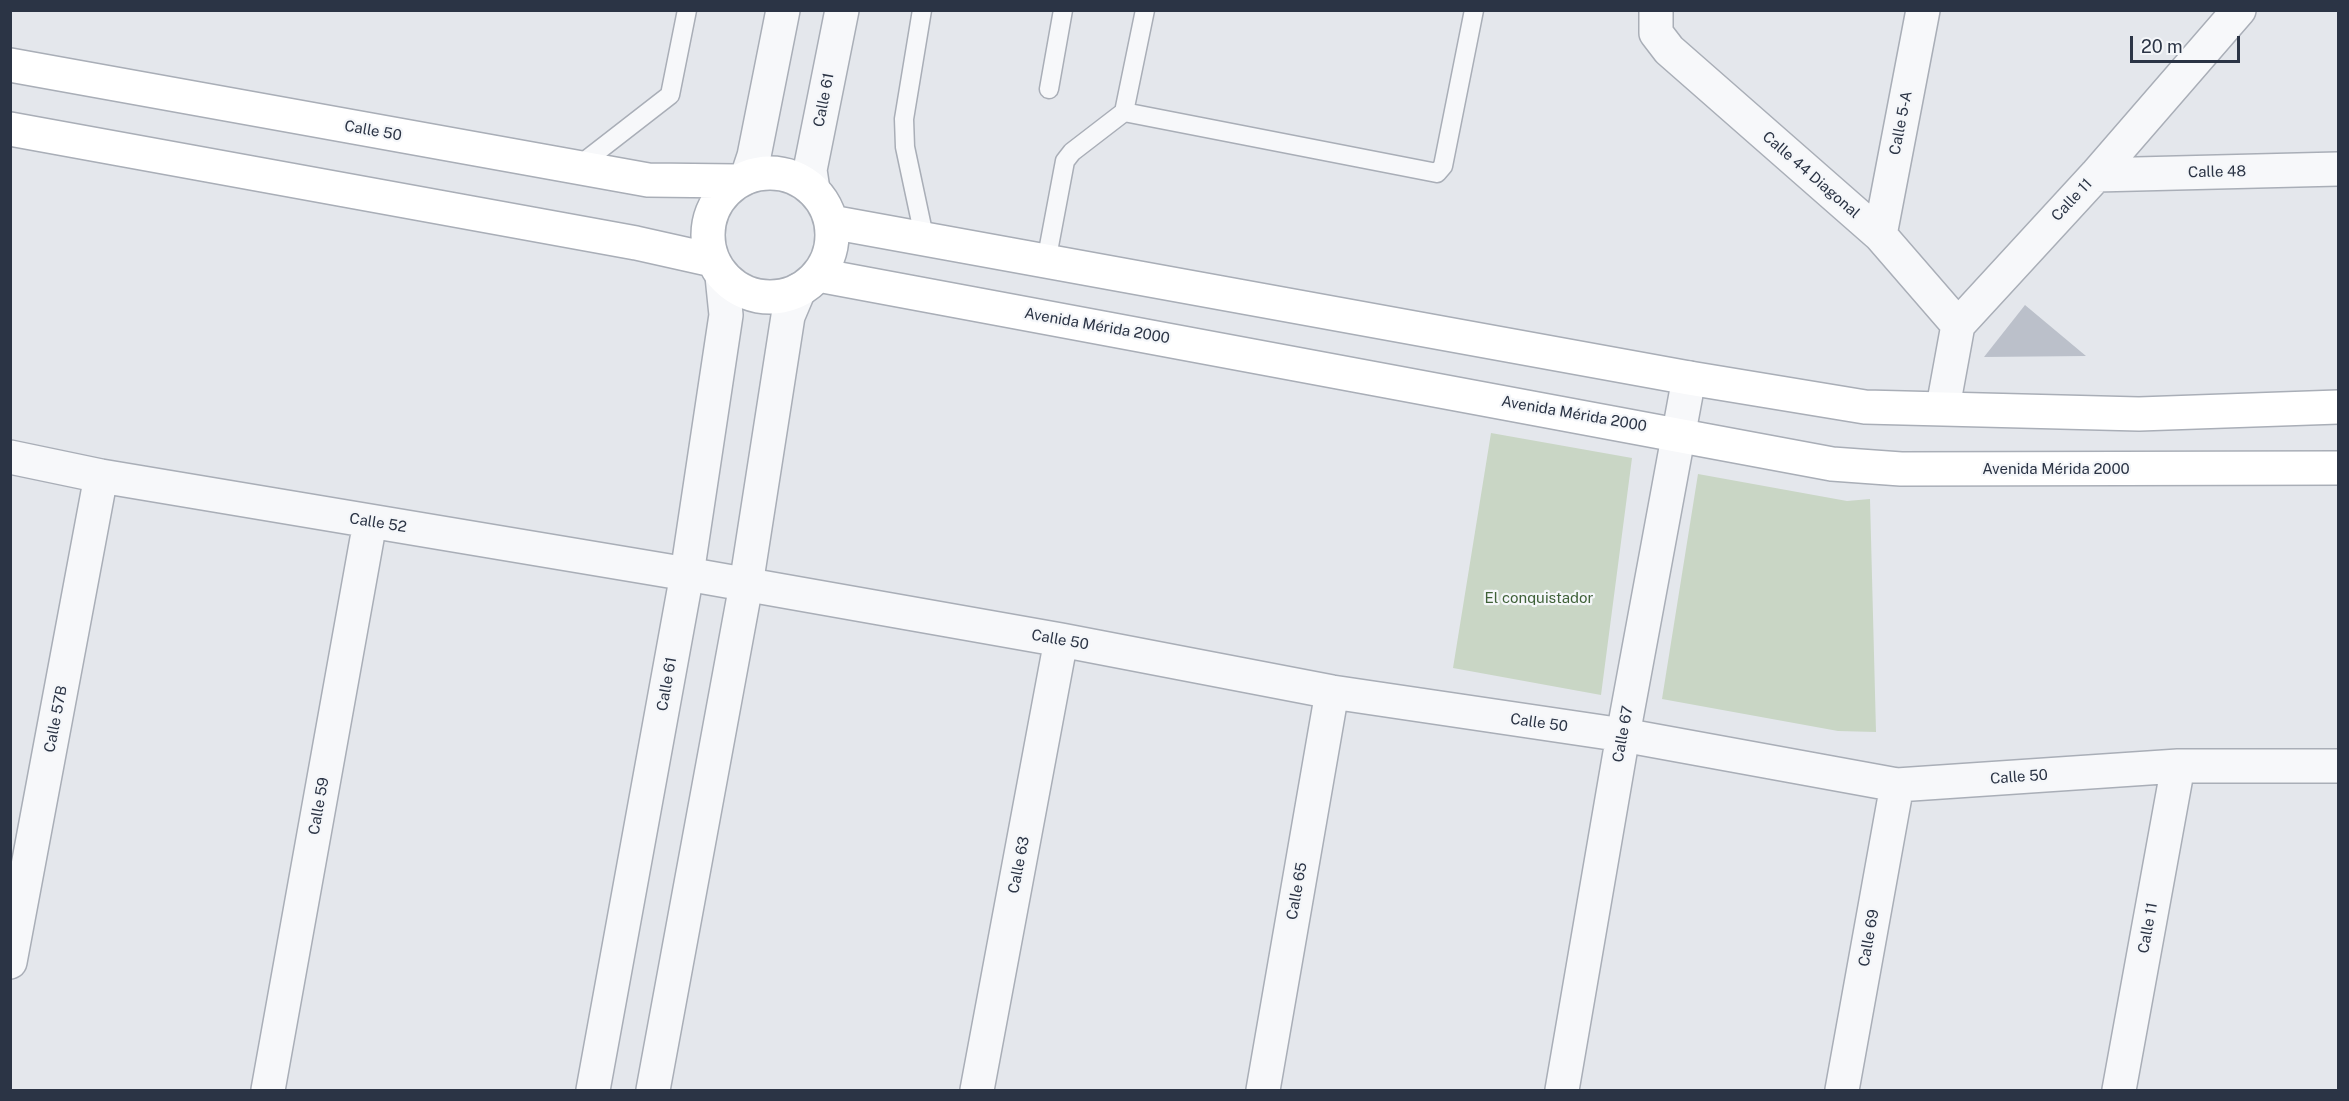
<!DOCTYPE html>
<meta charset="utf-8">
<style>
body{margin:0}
#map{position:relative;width:2349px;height:1101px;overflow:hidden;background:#e4e7ec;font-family:"Public Sans",sans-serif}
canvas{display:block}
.frame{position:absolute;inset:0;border:12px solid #2b3445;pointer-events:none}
.scale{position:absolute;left:2130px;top:36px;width:110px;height:27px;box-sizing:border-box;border:3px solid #2b3445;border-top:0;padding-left:8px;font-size:18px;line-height:21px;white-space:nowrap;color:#2b3445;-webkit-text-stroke:4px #f4f6f9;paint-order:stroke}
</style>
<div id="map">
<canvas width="2349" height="1101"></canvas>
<div class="frame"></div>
<div class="scale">20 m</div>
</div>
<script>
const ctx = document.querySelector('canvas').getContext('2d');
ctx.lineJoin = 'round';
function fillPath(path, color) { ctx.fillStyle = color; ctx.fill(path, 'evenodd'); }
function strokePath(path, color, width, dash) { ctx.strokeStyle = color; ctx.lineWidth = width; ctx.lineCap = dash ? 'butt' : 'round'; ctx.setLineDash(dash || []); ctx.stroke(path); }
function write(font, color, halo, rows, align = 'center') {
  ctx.font = font + ' "Public Sans",sans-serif'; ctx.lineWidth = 4.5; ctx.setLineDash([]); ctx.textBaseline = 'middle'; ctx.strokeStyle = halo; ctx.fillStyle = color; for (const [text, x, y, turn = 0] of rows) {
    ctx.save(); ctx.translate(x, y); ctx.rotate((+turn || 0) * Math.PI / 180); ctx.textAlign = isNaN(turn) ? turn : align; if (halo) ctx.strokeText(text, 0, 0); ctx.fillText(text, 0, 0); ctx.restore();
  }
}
fillPath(new Path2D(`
 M1491,433l141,25 -31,237 -148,-27z
 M1698,474l149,27 23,-2 6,233 -38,-1 -176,-32z`), '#c9d6c5');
fillPath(new Path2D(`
 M2025,305l61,51 -102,1z`), '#bbc0ca');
const service = new Path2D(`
 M922,10l-18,109 1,28 20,94
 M1049,89l14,-79
 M1124,112l313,61 6,-7 31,-156
 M576,168l94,-73 17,-85
 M1046,262l19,-101 7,-9 52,-40 21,-102`);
const minor = new Path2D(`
 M1656,10v23l13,17 211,185 78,90
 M2096,175l242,-6
 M1880,235l43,-225
 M1943,407l15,-82 138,-150 143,-165
 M10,457l91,19 586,98 374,66 271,52 291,43 274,50 281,-19h160
 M10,962l91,-486
 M268,1090l102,-568
 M977,1090l84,-450
 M1263,1090l69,-398
 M1562,1090l61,-355 66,-357
 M1842,1090l55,-305
 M2119,1090l59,-324`);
const tertiary = new Path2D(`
 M747,177l7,-21 29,-146
 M813,190l-3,-20 32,-160
 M593,1090l94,-516 39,-259 -4,-39
 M653,1090l93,-505 42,-269 11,-26`);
const secondary = new Path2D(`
 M10,65l638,115 89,1
 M10,129l626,114 76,17
 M708 235a62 62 0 1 1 124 0a62 62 0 1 1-124 0Z
 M831,222l858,156 176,29 274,7 199,-7
 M818,275l1014,189 69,5 437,-1`);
strokePath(service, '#a9aeb7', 21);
strokePath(minor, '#a9aeb7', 36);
strokePath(tertiary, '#a9aeb7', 36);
strokePath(secondary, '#a9aeb7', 36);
strokePath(service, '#f7f8fa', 18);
strokePath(minor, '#f7f8fa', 33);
strokePath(tertiary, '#f7f8fa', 33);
strokePath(secondary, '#fff', 33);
write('15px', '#2b3445', '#f4f6f9', [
 ["Calle 61",824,100,-79],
 ["Calle 5-A",1901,123,-79],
 ["Calle 50",373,131,10],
 ["Calle 48",2217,172,-1],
 ["Calle 44 Diagonal",1811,175,41],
 ["Calle 11",2072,200,-47],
 ["Avenida Mérida 2000",1097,326,10],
 ["Avenida Mérida 2000",1574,414,10],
 ["Avenida Mérida 2000",2056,469],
 ["Calle 52",378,523,9],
 ["Calle 50",1060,640,10],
 ["Calle 61",667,684,-80],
 ["Calle 57B",56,719,-79],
 ["Calle 50",1539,723,8],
 ["Calle 67",1623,734,-80],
 ["Calle 50",2019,777,-4],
 ["Calle 59",319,806,-80],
 ["Calle 63",1019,865,-79],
 ["Calle 65",1297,891,-80],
 ["Calle 11",2148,928,-80],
 ["Calle 69",1869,938,-80]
]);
write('15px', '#3f6138', '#f4f6f9', [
 ["El conquistador",1539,598]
]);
</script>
